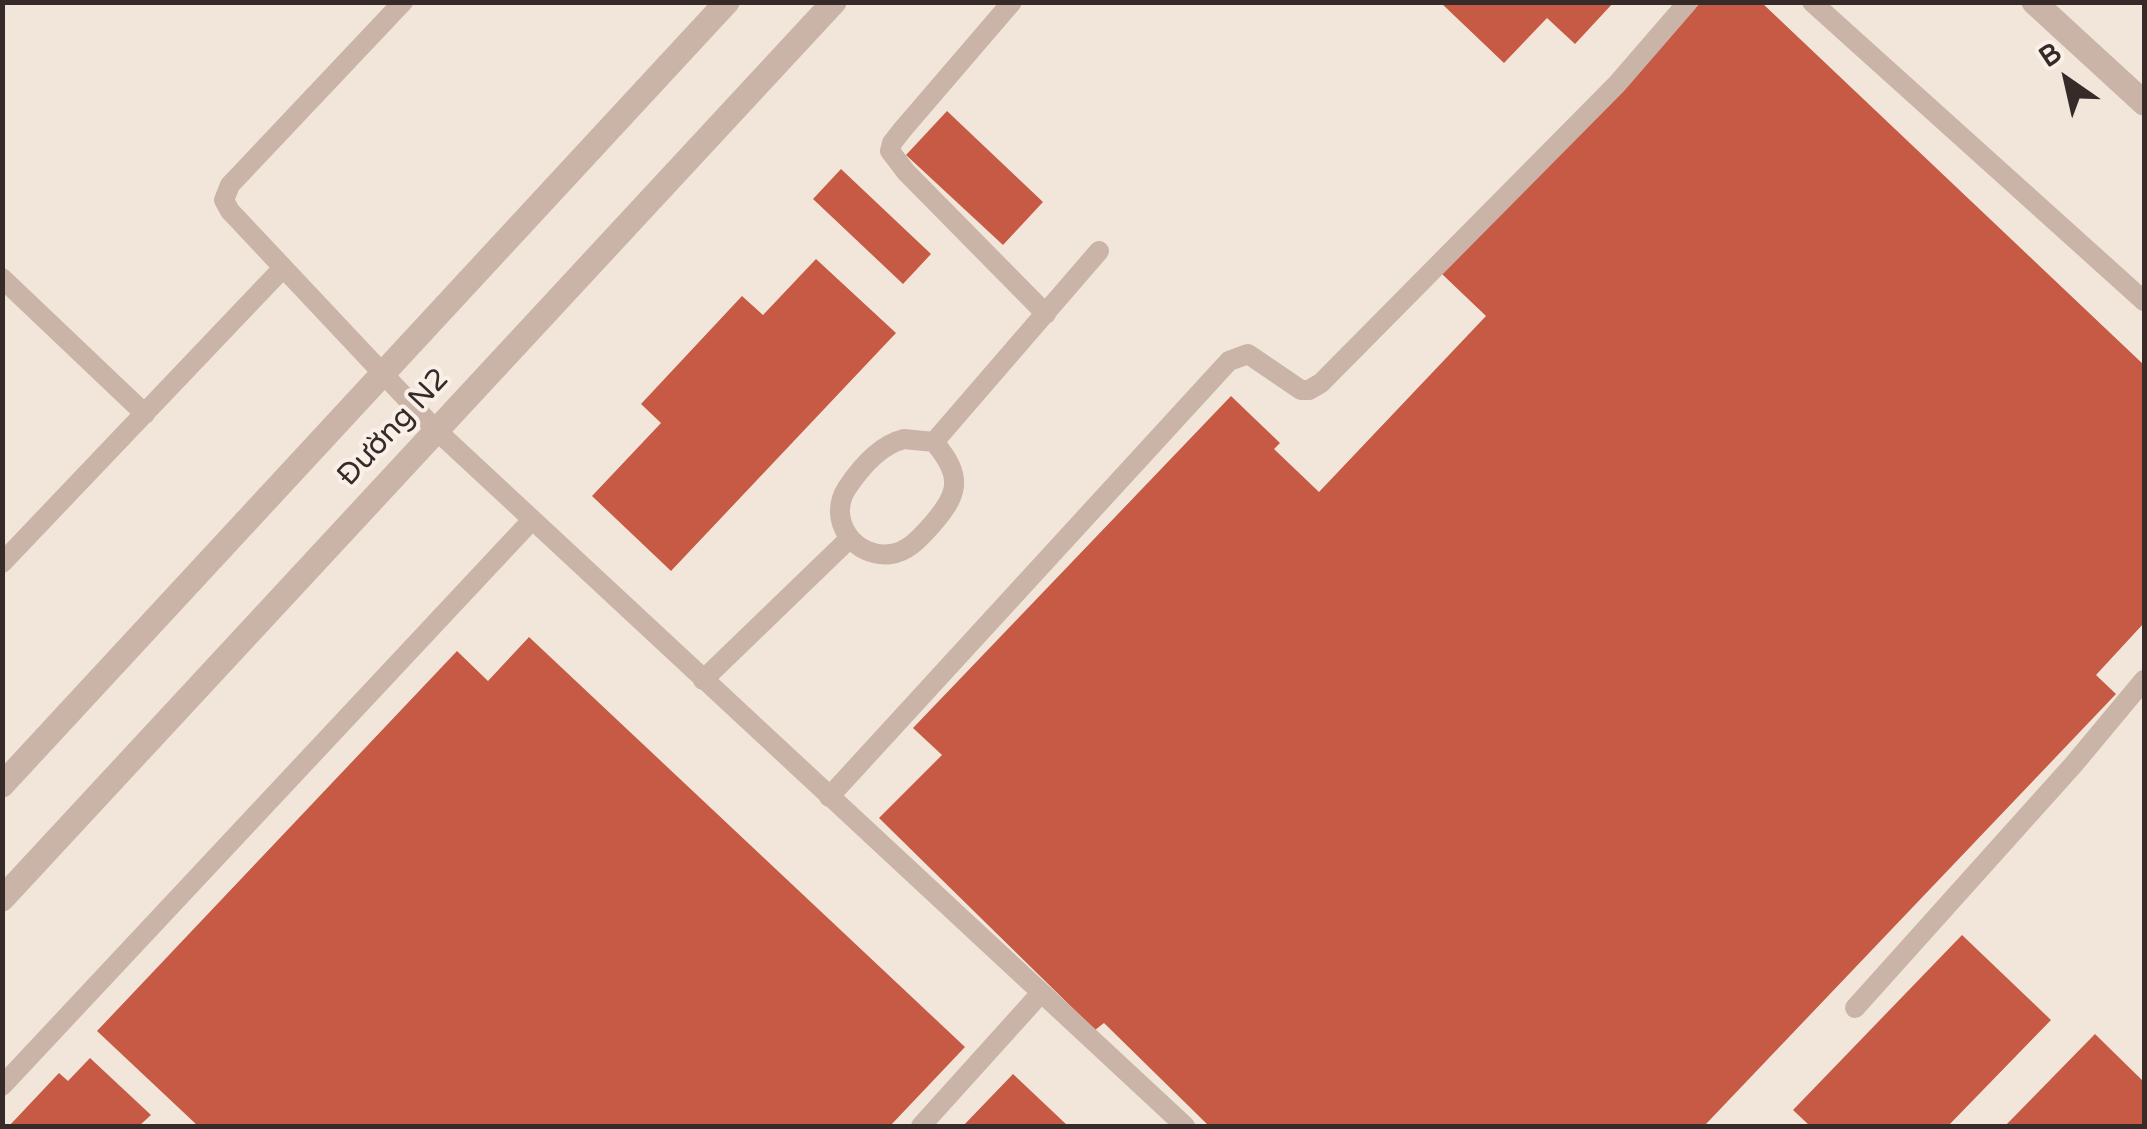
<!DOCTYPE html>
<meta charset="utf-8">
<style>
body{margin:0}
#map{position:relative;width:2147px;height:1129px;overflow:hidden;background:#f2e6db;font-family:"Varela Round",sans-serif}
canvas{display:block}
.frame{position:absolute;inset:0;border:5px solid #362b28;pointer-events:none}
.north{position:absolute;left:2017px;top:30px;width:100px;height:100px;-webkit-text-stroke:8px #faf0e7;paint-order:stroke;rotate:326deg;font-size:28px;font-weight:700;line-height:40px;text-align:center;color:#362b28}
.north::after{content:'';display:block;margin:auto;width:35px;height:45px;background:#362b28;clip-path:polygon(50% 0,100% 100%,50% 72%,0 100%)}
</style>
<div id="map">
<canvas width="2147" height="1129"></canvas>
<div class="frame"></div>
<div class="north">B</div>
</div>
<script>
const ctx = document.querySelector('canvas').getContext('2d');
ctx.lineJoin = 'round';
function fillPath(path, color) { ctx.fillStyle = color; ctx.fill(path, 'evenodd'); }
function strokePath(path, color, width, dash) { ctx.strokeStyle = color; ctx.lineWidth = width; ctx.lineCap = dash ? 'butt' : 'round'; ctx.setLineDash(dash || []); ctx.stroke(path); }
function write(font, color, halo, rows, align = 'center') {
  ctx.font = font + ' "Varela Round",sans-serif'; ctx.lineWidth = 8; ctx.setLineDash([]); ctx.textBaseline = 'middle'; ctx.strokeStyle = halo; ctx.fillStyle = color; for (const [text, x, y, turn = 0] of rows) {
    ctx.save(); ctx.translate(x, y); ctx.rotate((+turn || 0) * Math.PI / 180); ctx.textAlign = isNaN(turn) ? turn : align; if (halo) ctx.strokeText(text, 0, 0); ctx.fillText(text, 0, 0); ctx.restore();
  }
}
fillPath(new Path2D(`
 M1440,2h174l-39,42 -28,-26 -43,45z
 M1701,2h60l383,363v258l-48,52 20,19 -410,430 2,2h-499l-105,-103 -9,7 -216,-212 63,-63 -29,-27 318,-332 49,47 -6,6 45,43 167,-176 -44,-42z
 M947,111l96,91 -40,43 -97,-90z
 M841,169l90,85 -28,30 -90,-85z
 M816,259l80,74 -225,238 -79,-75 69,-73 -20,-19 101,-108 21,19z
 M529,637l436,410 -75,79h-692l-101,-95 360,-380 31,30z
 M1962,935l89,85 -103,106h-138l-17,-16z
 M2095,1034l49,48v44h-139z
 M90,1058l61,57 -12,11h-130l50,-53 9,8z
 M1013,1074l55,52h-105z`), '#c75a44');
strokePath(new Path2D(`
 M403,2l-173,183 -6,15 6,11 206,219 749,696
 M1012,2l-109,127 -11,14 -2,8 16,21 140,142
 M1812,2l332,299
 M2,278l143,136
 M904,439l30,3c30,35 25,53 -5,86 -10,11 -22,24 -38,26 -36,5 -65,-34 -44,-66 14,-21 33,-43 57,-49z
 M934,442l165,-191
 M2,563l280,-294
 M703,680l146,-141
 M829,797l400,-436 19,-7 53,36h8l12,-7 296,-299 71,-82
 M1855,1008l219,-244 70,-84
 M2,1086l530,-566
 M921,1126l120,-133`), '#cab4a7', 20);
strokePath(new Path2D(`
 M2034,2l110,101
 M2,785l725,-783
 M2,899l832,-897`), '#cab4a7', 25);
write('30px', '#362b28', '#faf0e7', [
 ["Đường N2",394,428,-47]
]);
</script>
